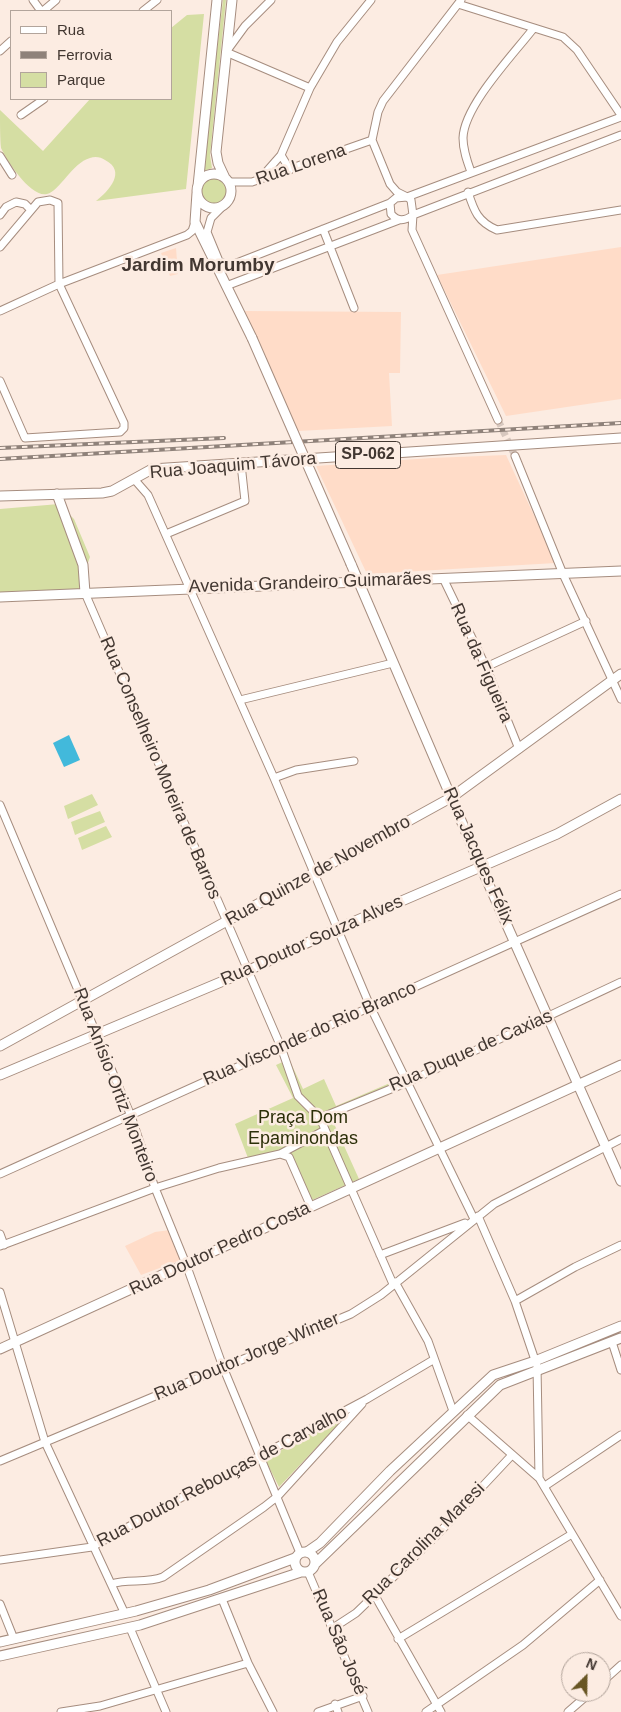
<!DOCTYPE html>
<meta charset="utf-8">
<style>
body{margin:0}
#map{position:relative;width:621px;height:1712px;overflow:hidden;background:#fcece2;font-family:Arial,sans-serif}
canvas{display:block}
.legend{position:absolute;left:10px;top:10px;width:162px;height:90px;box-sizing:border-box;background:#fcece2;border:1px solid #b2a49b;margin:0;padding:6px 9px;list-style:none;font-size:15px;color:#423731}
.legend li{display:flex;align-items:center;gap:10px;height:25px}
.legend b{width:25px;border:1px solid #b2a49b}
.north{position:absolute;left:561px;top:1652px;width:50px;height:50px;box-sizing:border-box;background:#fcece2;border:1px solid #b2a49b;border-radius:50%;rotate:23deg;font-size:14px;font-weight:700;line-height:20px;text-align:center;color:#423731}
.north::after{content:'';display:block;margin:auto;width:18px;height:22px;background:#685624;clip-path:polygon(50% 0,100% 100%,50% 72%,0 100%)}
</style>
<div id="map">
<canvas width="621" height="1712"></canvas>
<ul class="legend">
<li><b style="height:6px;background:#fff"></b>Rua</li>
<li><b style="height:6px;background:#8f827a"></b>Ferrovia</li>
<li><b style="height:14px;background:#d5dea3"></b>Parque</li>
</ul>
<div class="north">N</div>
</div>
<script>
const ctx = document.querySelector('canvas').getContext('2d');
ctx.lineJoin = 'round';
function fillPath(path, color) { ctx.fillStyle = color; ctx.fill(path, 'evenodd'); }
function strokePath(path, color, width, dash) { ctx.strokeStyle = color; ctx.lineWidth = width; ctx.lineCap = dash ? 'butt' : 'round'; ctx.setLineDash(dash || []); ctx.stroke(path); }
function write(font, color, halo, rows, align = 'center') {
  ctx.font = font + ' Arial,sans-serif'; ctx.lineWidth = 5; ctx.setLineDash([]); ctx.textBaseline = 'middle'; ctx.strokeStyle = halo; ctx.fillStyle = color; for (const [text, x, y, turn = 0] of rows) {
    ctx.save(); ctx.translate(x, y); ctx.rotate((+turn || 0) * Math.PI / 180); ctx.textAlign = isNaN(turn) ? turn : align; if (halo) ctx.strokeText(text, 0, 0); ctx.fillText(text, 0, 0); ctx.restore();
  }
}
fillPath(new Path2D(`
 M621,247v152l-115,17 -69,-141z
 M176,248l2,26 -8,2 -9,-23z
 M243,311l158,1 -1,61h-11l3,53 -94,5z
 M506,455l50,108 -189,11 -51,-108 116,-8z
 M170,1230l11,30 -40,15 -16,-29 30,-14z`), '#ffdcc8');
fillPath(new Path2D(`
 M223,0h3l-16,155 2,13 -10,4z
 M204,14l-18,175 -90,12c13,-10 31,-30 9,-41 -4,-3 -10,-4 -15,-2 -18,5 -30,33 -43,36 -16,4 -40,-33 -46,-46 -1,-9 -1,-27 -1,-38l43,41 47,-52h81v-71l16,-13z
 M200 191a15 15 0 1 1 30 0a15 15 0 1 1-30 0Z
 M59,504l15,15 16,38 -12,34 -78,4v-86z
 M92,794l6,11 -30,14 -4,-13z
 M100,811l5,11 -30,13 -4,-13z
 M106,826l6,11 -30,13 -4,-12z
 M289,1059l14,30 21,-10 12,27 61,-26 4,9 -70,28 28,62 -49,22 -27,-51 -35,8 -13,-34 58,-26 -17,-33z
 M349,1413l-70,74 -14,-28z`), '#d5dea3');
fillPath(new Path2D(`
 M69,735l11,25 -16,7 -11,-24z`), '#42b9db');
strokePath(new Path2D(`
 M498,420l17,36`), '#d7c8bf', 7, [7, 3.5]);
const minor = new Path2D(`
 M33,0l8,11
 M271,0l-26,26 -19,26 84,36
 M461,0l-78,101 -5,11 -6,28 18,44 7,8 10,5 214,-80
 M458,4l105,33 14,13 44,65
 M43,11l13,-11
 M143,11l14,-11
 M0,51l11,-10
 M21,115l23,-16
 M281,155l9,15
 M0,156l12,19
 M471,172c-4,-11 -8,-22 -8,-34 1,-32 49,-82 70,-109
 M259,180l22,-25 29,-67 27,-46 34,-42
 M229,182h23l120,-42
 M468,192c6,19 10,30 29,38l124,-20
 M221,208l-10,10 -4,14 12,29 10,5 161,-63 6,-5 11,-1 4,3 2,15c-8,6 -15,7 -22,-1l-1,-11
 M0,215l6,-8 10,-5 9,2 6,6
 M323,229l31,79
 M0,247l38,-45 12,-2 8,3 1,81 65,139v5l-4,4 -95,6 -25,-57
 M226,286l173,-66
 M0,311l59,-27 128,-49 5,-4 3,-9
 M498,420l-86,-190 1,-15 208,-80
 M515,456l48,118 58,125
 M134,479l14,16 126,283 96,228 104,213
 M166,534l79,-33 -4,-37
 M443,578l43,89 33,82
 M85,593l196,454 17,49 22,22 73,166
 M486,667l100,-46
 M240,700l153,-37
 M274,778l22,-8 58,-9
 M0,805l131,311 24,72 31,76 37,103 77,186
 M320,1118l88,-36 213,-100
 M280,1154l9,3 22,50
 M0,1174l621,-280
 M478,1216l37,85 22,65 2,112 82,138
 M0,1234l4,11
 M0,1246l155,-58 64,-20 61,-14 45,-24
 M380,1255l85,-32
 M395,1282l33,59 25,70
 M0,1292l45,150 80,172
 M515,1301l60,-34 46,-22
 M612,1342l9,28
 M467,1415l72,63
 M0,1461l351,-147 30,-19 113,-91 127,-65
 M545,1486l76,-51
 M0,1560l92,-13 79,-44 196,-104 66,-39
 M308,1572l60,140
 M111,1584c17,-6 35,0 52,-7l101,-70 14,-11 84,-92
 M374,1594l67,118
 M222,1599l26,64 25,49
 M0,1604l14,35
 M130,1628l36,84
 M333,1628l23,-15 81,-78 74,-79
 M398,1639l174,-105
 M601,1683l20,-18
 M335,1704l3,8
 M61,1712l39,-6 148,-43
 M318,1712l45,-16
 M426,1712l97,-67 77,-65
 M568,1712l23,-20`);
const major = new Path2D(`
 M197 191a17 17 0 1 1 34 0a17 17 0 1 1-34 0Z
 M225,178l-7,-15 -2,-11 16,-152
 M198,186l19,-186
 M197,193l-2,29 57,116
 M57,494l26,71 2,28
 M0,496l102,-3 10,-2 40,-22 469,-31
 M351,564l130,303 140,314
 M0,597l621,-26
 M0,1046l452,-249 169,-123
 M0,1075l247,-104 92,-43 218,-94 64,-35
 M0,1349l621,-284
 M307,1552l13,-9 70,-72 103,-96 42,-14 86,-35
 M295 1562a10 10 0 1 1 20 0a10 10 0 1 1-20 0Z
 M315,1564l185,-179 121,-47
 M0,1642l136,-31 73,-21 86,-32
 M0,1656l140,-31 161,-53`);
strokePath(minor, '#a68d7f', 9);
strokePath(major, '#a68d7f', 11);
strokePath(minor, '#fff', 7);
strokePath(major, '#fff', 9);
const rail = new Path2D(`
 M0,448l224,-10
 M0,459l621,-36`);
strokePath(rail, '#8f827a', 4);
strokePath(rail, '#fcece2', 2, [5.5]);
const majorBridge = new Path2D(`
 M252,338l99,226`);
strokePath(majorBridge, '#a68d7f', 11, []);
strokePath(majorBridge, '#fff', 9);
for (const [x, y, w] of [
 [368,455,65]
]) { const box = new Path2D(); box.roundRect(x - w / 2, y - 13.5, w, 27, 4); ctx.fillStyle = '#fcece2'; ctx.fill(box); strokePath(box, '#423731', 1); }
write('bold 16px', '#423731', null, [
 ["SP-062",368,455]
]);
write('18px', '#423731', '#fcece2', [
 ["Rua Lorena",301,165,-19],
 ["Rua Joaquim Távora",233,466,-5],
 ["Avenida Grandeiro Guimarães",310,583,-2],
 ["Rua da Figueira",481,663,66],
 ["Rua Conselheiro Moreira de Barros",160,768,67],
 ["Rua Jacques Félix",478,856,66],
 ["Rua Quinze de Novembro",318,871,-29],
 ["Rua Doutor Souza Alves",312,941,-24],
 ["Rua Visconde do Rio Branco",310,1034,-24],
 ["Rua Duque de Caxias",471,1051,-24],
 ["Rua Anísio Ortiz Monteiro",115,1085,69],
 ["Rua Doutor Pedro Costa",220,1249,-25],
 ["Rua Doutor Jorge Winter",247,1357,-23],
 ["Rua Doutor Rebouças de Carvalho",222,1477,-28],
 ["Rua Carolina Maresi",424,1544,-45],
 ["Rua São José",339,1642,67]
]);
write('18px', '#2b2f08', '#fcece2', [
 ["Praça Dom",303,1118],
 ["Epaminondas",303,1139]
]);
write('bold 19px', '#423731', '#fcece2', [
 ["Jardim Morumby",198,266]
]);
</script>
